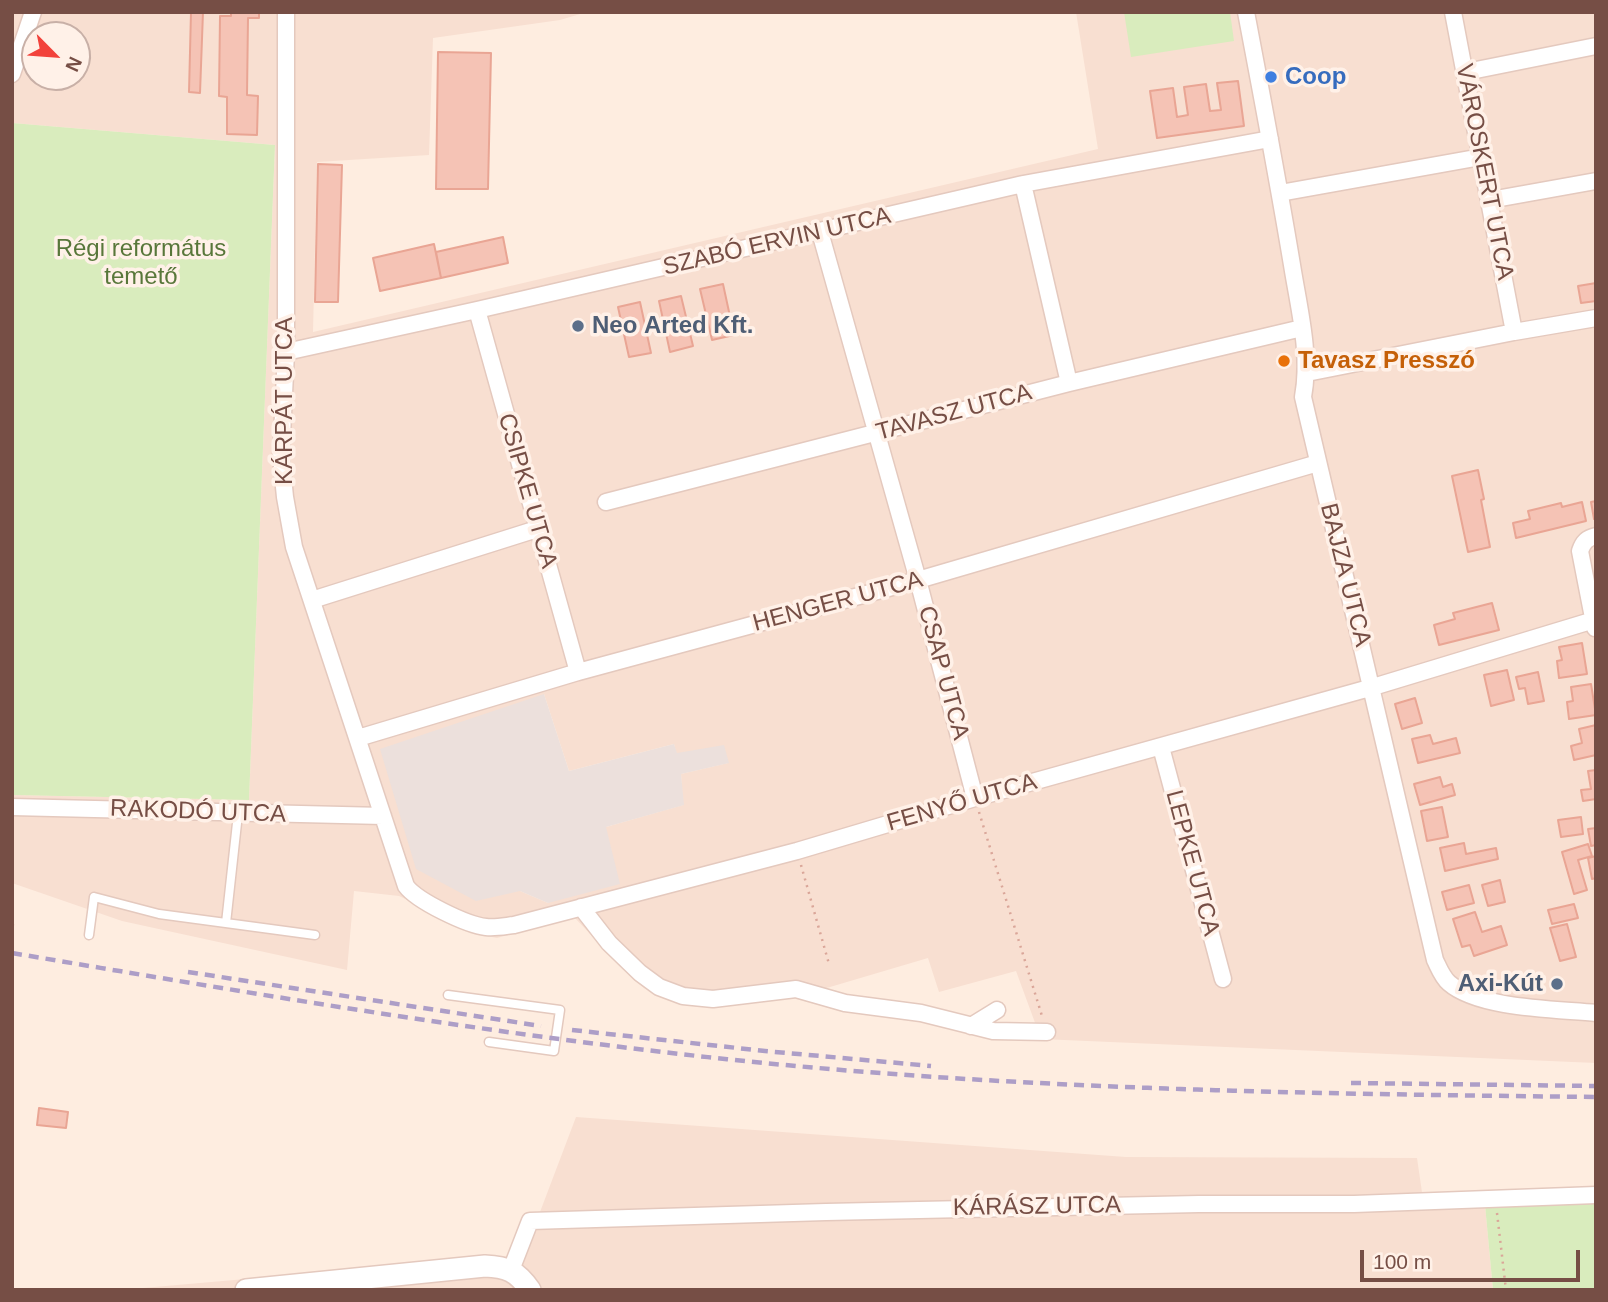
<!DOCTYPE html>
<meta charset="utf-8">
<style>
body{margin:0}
#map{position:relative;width:1608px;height:1302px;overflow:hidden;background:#feede0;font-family:Helvetica,sans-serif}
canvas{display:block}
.frame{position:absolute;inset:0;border:14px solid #764e45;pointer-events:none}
.north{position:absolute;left:21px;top:21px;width:70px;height:70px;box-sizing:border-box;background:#fff1e8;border:2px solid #c8b0a7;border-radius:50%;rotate:115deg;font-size:19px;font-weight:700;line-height:28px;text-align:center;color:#764e45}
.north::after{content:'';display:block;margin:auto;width:24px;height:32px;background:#f2423b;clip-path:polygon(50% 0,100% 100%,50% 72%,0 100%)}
.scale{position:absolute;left:1360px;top:1250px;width:220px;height:32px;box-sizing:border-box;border:4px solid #764e45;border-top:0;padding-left:9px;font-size:21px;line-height:24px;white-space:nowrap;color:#764e45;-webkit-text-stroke:5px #fff1e8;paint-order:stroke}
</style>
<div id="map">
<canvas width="1608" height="1302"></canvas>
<div class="frame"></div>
<div class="north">N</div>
<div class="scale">100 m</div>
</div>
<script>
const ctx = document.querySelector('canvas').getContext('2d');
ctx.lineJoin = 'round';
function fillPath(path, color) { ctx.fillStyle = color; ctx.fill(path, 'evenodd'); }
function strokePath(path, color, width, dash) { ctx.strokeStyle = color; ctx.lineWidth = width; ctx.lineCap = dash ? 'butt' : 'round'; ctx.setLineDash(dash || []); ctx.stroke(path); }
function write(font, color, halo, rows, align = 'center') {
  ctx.font = font + ' Helvetica,sans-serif'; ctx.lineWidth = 7; ctx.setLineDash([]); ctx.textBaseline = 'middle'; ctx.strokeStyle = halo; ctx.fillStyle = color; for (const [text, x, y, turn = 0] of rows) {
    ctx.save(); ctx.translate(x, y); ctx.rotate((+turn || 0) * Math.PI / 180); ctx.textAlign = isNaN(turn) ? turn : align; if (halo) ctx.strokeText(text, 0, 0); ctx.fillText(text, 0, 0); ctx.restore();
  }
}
fillPath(new Path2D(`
 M12,12h575l-27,8 -127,18 -4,117 -112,7 -4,170 785,-183 -22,-137h520v1051l-555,-24 -25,-68 -77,21 -11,-34 -125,37 -105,12 -20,-4 -34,-15 -14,-12 -56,-59 -77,21 -15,-3 -83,-39 -45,-5 -7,79 -225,-49 -110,-38v-88l237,5 26,-655 -263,-22zM35,35h42v42h-42zM544,694l25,77 105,-27 2,9 52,10 -47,11 2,31 -77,22 -58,76 -28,-12z
 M576,1117l550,40 291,1 7,48 61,-1 8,85h-1373l388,-34 16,-42 16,-2z`), '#f8dfd1');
fillPath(new Path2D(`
 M544,694l25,77 105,-27 3,9 47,-8 5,18 -48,11 3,31 -78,22 14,57 -72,19 -28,-12 -44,10 -60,-32 -36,-120z`), '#ece0dc');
fillPath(new Path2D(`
 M1124,12h106l4,29 -103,16z
 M12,123l263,22 -26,655 -237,-5z
 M1596,1202v88h-103l-8,-85z`), '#d9ecbd');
const building = new Path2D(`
 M191,12h12l-3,81 -11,-1z
 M231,12h28v6h-11l-1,77 11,1 -1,39 -30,-1v-37l-8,-1 1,-80h11z
 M438,52l53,1 -3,136h-52z
 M1238,81l6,45 -87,12 -7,-47 23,-3 4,29 11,-2 -4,-28 22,-3 4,27 11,-1 -4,-27z
 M318,164l24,1 -4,137h-23z
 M503,237l5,26 -67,15 -5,-26z
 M434,244l7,34 -61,13 -7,-33z
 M1596,283v18l-15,2 -3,-17z
 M723,284l11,51 -22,5 -12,-51z
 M681,296l12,50 -23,6 -11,-51z
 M640,302l11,51 -22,4 -11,-50z
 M1478,470l6,29 -3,1 9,47 -22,5 -16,-76z
 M1596,501v17l-2,1 -3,-17z
 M1582,502l4,19 -70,17 -3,-15 17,-4 -2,-8 33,-8 1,4z
 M1492,603l7,27 -60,15 -5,-20 21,-6 -2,-6z
 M1582,643l5,31 -28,4 -2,-17 5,-1 -3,-13z
 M1507,670l7,30 -23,6 -7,-31z
 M1538,672l6,29 -16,3 -3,-16 -6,1 -3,-12z
 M1591,684l5,31 -27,4 -2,-17 6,-1 -2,-14z
 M1415,698l7,25 -20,6 -7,-25z
 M1596,725v30l-22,5 -3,-14 11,-3 -3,-14z
 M1430,735l3,9 23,-6 4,15 -42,10 -6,-24z
 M1596,770v29l-13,2 -2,-11 10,-1 -3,-18z
 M1440,777l3,10 9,-3 3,11 -35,10 -6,-21z
 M1442,807l6,30 -21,4 -6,-30z
 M1581,817l2,17 -22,3 -3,-17z
 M1596,828v17l-5,1 -3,-17z
 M1464,843l2,11 30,-6 2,11 -53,12 -5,-23z
 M1588,844l4,12 -14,4 9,30 -13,4 -12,-42z
 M1596,856v22l-4,1 -4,-21z
 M1500,880l5,22 -17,4 -6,-21z
 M1469,885l5,18 -27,7 -5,-18z
 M1574,904l4,14 -26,6 -4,-14z
 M1475,912l7,20 19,-6 6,19 -33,11 -4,-11 -8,2 -9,-28z
 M1567,924l9,33 -16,4 -10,-33z
 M39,1108l29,4 -2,16 -29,-3z`);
fillPath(building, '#f5c3b5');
strokePath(building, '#e9a594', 2);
const service = new Path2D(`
 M226,923l12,-109
 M89,935l5,-38 65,17 156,21
 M448,995l112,15 -6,41 -65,-9`);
const minor = new Path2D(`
 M286,12v340l-5,105 4,40 9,50 112,339c11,15 61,39 80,41 10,1 19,-1 28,-2l283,-74 178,-53 398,-111 221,-67
 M1246,12c16,84 32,169 46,253 7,44 19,89 11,132l132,563c4,8 7,17 14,23 30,26 107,26 147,30
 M1453,12l61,320
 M1466,72l130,-26
 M12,74l21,-62
 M1023,184l46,199
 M1280,193l201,-36
 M1490,200l106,-19
 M820,232l98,348 57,218
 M477,310l101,362
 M286,352l191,-42 546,-126 247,-45
 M1307,373l207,-41 82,-14
 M606,502l463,-119 233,-55
 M312,600l225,-71
 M1595,628l-15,-77c3,-9 7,-13 16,-15
 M358,738l220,-66 340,-92 400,-117
 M1161,747l62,232
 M12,807l371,9
 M581,907l28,36 31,30 19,14 24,9 30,3 83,-10 49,14 76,10 72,18 54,1
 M971,1026l26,-16
 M511,1270l19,-49 296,-9 373,-8h155l242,-9`);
const tertiary = new Path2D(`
 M246,1290l239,-24c22,1 32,5 45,24`);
strokePath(service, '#e4c9be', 11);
strokePath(minor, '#e4c9be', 19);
strokePath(tertiary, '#e4c9be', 24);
strokePath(new Path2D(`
 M979,812l63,204
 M801,865l28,99
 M12,925l2,1
 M1497,1213l9,77`), '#daa699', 2.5, [2, 5]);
strokePath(service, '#fff', 8);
strokePath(minor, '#fff', 16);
strokePath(tertiary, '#fff', 21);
strokePath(new Path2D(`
 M12,953c250,42 500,85 752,110 276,27 555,31 832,34
 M188,972l353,54
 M572,1030l193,21 166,15
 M1351,1083l245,3`), '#ad9ec7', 4.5, [10, 7]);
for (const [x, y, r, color] of [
 [1271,77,7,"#3f7fe0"],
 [578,326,7,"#5c6f8a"],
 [1284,361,7,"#e8710a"],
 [1557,984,7,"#5c6f8a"]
]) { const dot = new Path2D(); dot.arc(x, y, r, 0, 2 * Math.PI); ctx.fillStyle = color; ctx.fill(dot); strokePath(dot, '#fff1e8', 2.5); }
write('bold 24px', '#366cbe', '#fff1e8', [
 ["Coop",1285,77]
], 'left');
write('24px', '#764e45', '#fff1e8', [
 ["VÁROSKERT UTCA",1484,172,79],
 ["SZABÓ ERVIN UTCA",777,242,-13],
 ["KÁRPÁT UTCA",285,401,-90],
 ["TAVASZ UTCA",954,413,-15],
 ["CSIPKE UTCA",527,491,74],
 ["BAJZA UTCA",1345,575,76],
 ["HENGER UTCA",838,602,-15],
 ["CSAP UTCA",943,673,75],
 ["FENYŐ UTCA",962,803,-16],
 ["RAKODÓ UTCA",198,812,2],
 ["LEPKE UTCA",1192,863,75],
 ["KÁRÁSZ UTCA",1037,1207,-1]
]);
write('24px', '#58773a', '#fff1e8', [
 ["Régi református",141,249],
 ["temető",141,277]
]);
write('bold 24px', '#4e5e75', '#fff1e8', [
 ["Neo Arted Kft.",592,326],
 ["Axi-Kút",1543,984,"right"]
], 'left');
write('bold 24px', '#c56008', '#fff1e8', [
 ["Tavasz Presszó",1298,361]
], 'left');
</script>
